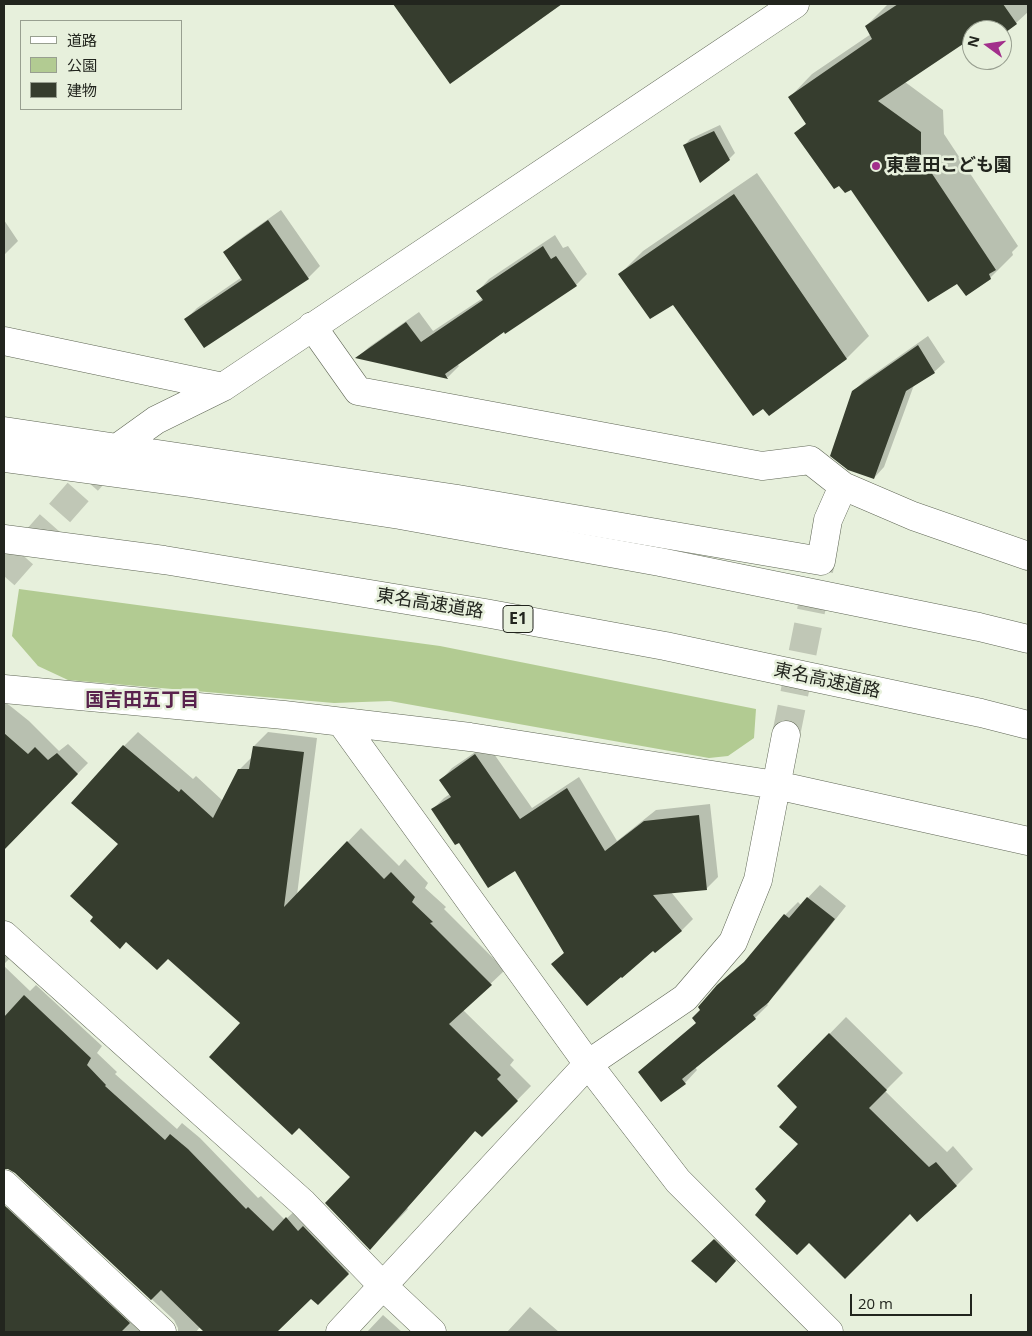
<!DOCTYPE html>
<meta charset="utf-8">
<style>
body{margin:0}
#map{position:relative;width:1032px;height:1336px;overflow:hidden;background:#e7f0dc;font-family:"Open Sans","Noto Sans JP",sans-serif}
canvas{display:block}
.frame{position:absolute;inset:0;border:5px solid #22251e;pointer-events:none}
.legend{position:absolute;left:20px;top:20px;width:162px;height:90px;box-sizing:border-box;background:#e7f0dc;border:1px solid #989f90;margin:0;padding:6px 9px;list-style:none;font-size:15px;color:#22251e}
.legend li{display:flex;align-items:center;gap:10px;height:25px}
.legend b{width:25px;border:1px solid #989f90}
.north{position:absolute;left:962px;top:20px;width:50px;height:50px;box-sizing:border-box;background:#e7f0dc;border:1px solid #989f90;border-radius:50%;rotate:284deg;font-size:14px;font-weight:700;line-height:20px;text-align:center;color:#22251e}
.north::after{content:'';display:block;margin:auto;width:18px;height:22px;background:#a22f8b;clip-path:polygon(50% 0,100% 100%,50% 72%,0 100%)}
.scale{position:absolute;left:850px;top:1294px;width:122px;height:22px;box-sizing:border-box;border:2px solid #22251e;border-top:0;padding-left:6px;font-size:15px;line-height:18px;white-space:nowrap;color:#22251e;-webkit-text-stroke:4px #e7f0dc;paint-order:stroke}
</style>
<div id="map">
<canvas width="1032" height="1336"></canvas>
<div class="frame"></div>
<ul class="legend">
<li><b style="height:6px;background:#fff"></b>道路</li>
<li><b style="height:14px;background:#b2cb92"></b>公園</li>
<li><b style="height:14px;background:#363d2e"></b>建物</li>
</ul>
<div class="north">N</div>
<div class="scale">20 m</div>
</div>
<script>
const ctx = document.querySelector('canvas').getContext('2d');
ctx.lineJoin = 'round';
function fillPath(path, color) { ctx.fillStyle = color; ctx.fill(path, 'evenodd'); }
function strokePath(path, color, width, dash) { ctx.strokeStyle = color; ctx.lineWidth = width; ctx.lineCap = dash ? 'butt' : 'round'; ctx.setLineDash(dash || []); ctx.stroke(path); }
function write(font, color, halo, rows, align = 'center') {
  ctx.font = font + ' "Open Sans","Noto Sans JP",sans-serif'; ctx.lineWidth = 5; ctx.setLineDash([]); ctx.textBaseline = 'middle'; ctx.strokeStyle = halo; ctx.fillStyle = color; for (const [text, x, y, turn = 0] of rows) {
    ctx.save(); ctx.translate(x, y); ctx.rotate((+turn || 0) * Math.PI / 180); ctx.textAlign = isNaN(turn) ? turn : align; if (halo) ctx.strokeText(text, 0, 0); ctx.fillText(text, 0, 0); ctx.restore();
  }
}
fillPath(new Path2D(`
 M19,589l421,57 316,63 -2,29 -26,18 -19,2 -319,-57 -56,2 -266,-23 -30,-14 -26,-30z`), '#b2cb92');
fillPath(new Path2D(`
 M395,4h164l-108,78z
 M888,4h140v8l-12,11 -14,10v-3h-30v10l-2,-2 -65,44 38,28 1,24 74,112 -6,6 1,3 -23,23 -32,4 -106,-94 -56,-55 11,-10 -17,-26 22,-23 59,-40 -5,-8z
 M720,125l15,28 -6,6 -45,-13 6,-7z
 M757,173l112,163 -22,22 -78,56 -96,-111 -53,-29 23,-23z
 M281,210l39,56 -12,12 -103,68 -19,-27 11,-11 45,-31 -17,-25 12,-11z
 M4,220l14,21 -14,14z
 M555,235l8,13 5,-2 19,28 -11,11 -71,45 -48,34 2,2 -11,11 -90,-20 11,-10 50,-35 14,19 50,-33 -5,-7 11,-12z
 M928,336l17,26 -11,10 -20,13 -30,82 -10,11 -21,-86 11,-11z
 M4,701l25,20 30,30 9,-7 20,19 -84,86z
 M138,732l55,47 3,-3 27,25 16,-31 13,-13 2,-11 14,-14 49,6 -20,157 64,-67 38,38 6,-7 23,24 -3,5 21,19 -2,2 61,61 -42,40 51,50 -4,5 21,21 -49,50 -6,-6 -69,78 1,1 -38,40 -18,-72 -110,-154 -74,-66 -41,-16 -32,-24 25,-73 4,-98z
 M487,744l45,64 47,-31 38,64 39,-31 54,-6 8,73 -11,11 -36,4 22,27 -11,11 -27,22 -2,-3 -101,15 13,-12 -50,-83 -56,-28 -26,-32 11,-11 6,-4 -9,-14 11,-12z
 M820,885l26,21 -66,83 -14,14 2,2 -13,13 -60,49 2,3 -12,13 -24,18 36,-79 4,-12 16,-24 14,-13 20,-17 34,-41 13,-13 3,3z
 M4,947l9,8 -9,9z
 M4,966l26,25 6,-6 66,61 -5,7 20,19 -2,2 62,55 5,-6 18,15 58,60 3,-2 24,24 14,-13 61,54 -42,43 -7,-7 -35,35h-70l-6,-5 -4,5h-18v-4l-4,-8 -144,-135 6,-6 -32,-31z
 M846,1017l57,56 -18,18 62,61 6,-6 20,23 -16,16 -40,35 -7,-8 -142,-11 32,-57 -1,-37 -20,-21z
 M18,1197l145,135h-159v-121z
 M721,1234l20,21 -19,21 -29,-15z
 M530,1307l29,25h-52z
 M383,1315l19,17h-35z`), '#0003');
fillPath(new Path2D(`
 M393,4h169l-112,80z
 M898,4h105l14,20 -15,11v-5h-29l-1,-1v9l-94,63 43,31v25l75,113 -7,4 2,5 -25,17 -9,-12 -29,18 -77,-112 -6,3 -6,-7 -5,3 -40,-56 12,-9 -18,-27 84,-58 -7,-13z
 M714,131l16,29 -30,23 -17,-38z
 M734,194l113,165 -78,57 -6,-7 -10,7 -80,-111 -23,14 -32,-45z
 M268,220l41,59 -105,69 -20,-29 58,-39 -19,-28z
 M543,246l8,13 5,-3 21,30 -72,48 -1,-2 -59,42 3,5 -93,-21 51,-36 15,20 62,-42 -7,-9z
 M918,345l17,28 -29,18 -32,88 -26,-9 -18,-14 22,-65z
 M4,733l24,21 7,-7 13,13 9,-7 21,21 -74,76z
 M123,745l56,47 2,-3 32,29 25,-49h11l4,-23 51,6 -20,155 63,-66 37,38 7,-7 24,25 -3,5 21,20 -3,1 62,62 -43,39 52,51 -4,4 21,22 -36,36 -7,-6 -105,119 -45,-47 25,-26 -51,-49 -7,7 -83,-78 31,-34 -72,-64 -11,11 -31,-28 -6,7 -30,-28 3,-4 -23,-21 48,-52 -47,-41z
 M475,754l45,65 47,-31 38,63 39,-30 55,-6 8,75 -54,5 29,36 -27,22 -2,-2 -31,27 -1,-1 -34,29 -36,-42 13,-11 -49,-82 -27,17 -29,-45 -4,2 -24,-36 20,-12 -12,-17z
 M807,897l28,22 -67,84 -15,12 3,4 -74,60 4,5 -25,18 -23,-30 58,-49 -4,-5 8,-8 -2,-3 19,-22 27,-23 40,-48 5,4z
 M24,995l67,63 -4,7 19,20 -1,1 60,54 5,-6 18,15 58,60 2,-2 25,24 13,-14 12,14 5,-5 46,48 -31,31 -7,-6 -34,33h-73l-43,-42 -10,10 -136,-127 -7,-4h-4v-152z
 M829,1033l58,57 -18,18 60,59 7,-5 21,24 -40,36 -7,-8 -65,65 -36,-36 -12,12 -42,-40 11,-14 -11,-12 43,-45 -19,-17 18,-20 -20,-21z
 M4,1205l126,118 -9,9h-117z
 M714,1239l22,22 -20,22 -25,-22z`), '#363d2e');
strokePath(new Path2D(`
 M4,576l106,-120
 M786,735l35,-174`), '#c0c7b6', 28, [28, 14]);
const minor = new Path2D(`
 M312,326l46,65 404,75 48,-6 33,26 70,30 115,40
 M4,341l219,46
 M4,431l454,68 363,62 7,-41 15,-34
 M117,448l39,-28 67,-33 572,-383
 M4,689l280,26 186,22 306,48 252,56
 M341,722l247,342 90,117 151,151
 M4,935l299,268 80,83 49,46
 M4,1184l158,148
 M340,1332l248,-268 97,-66 48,-56 25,-62 28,-145`);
const motorway = new Path2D(`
 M4,458l185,25 211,32 260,47 319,65 49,12
 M4,539l160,21 321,53 180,33 316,67 47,12`);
strokePath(minor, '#5f6655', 29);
strokePath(motorway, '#5f6655', 29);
strokePath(minor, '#fff', 28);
strokePath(motorway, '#fff', 28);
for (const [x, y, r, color] of [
 [876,166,5,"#a22f8b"]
]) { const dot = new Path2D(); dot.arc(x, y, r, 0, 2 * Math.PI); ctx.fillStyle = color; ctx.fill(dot); strokePath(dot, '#e7f0dc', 2); }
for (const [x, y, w] of [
 [518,619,30]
]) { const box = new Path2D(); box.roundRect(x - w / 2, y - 13.5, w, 27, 4); ctx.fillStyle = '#e7f0dc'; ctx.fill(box); strokePath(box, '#22251e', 1); }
write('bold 16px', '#22251e', null, [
 ["E1",518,619]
]);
write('bold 18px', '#22251e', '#e7f0dc', [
 ["東豊田こども園",886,166]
], 'left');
write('18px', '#22251e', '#e7f0dc', [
 ["東名高速道路",430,604,9],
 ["東名高速道路",827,681,12]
]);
write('bold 19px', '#59224d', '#e7f0dc', [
 ["国吉田五丁目",142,701]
]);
</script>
